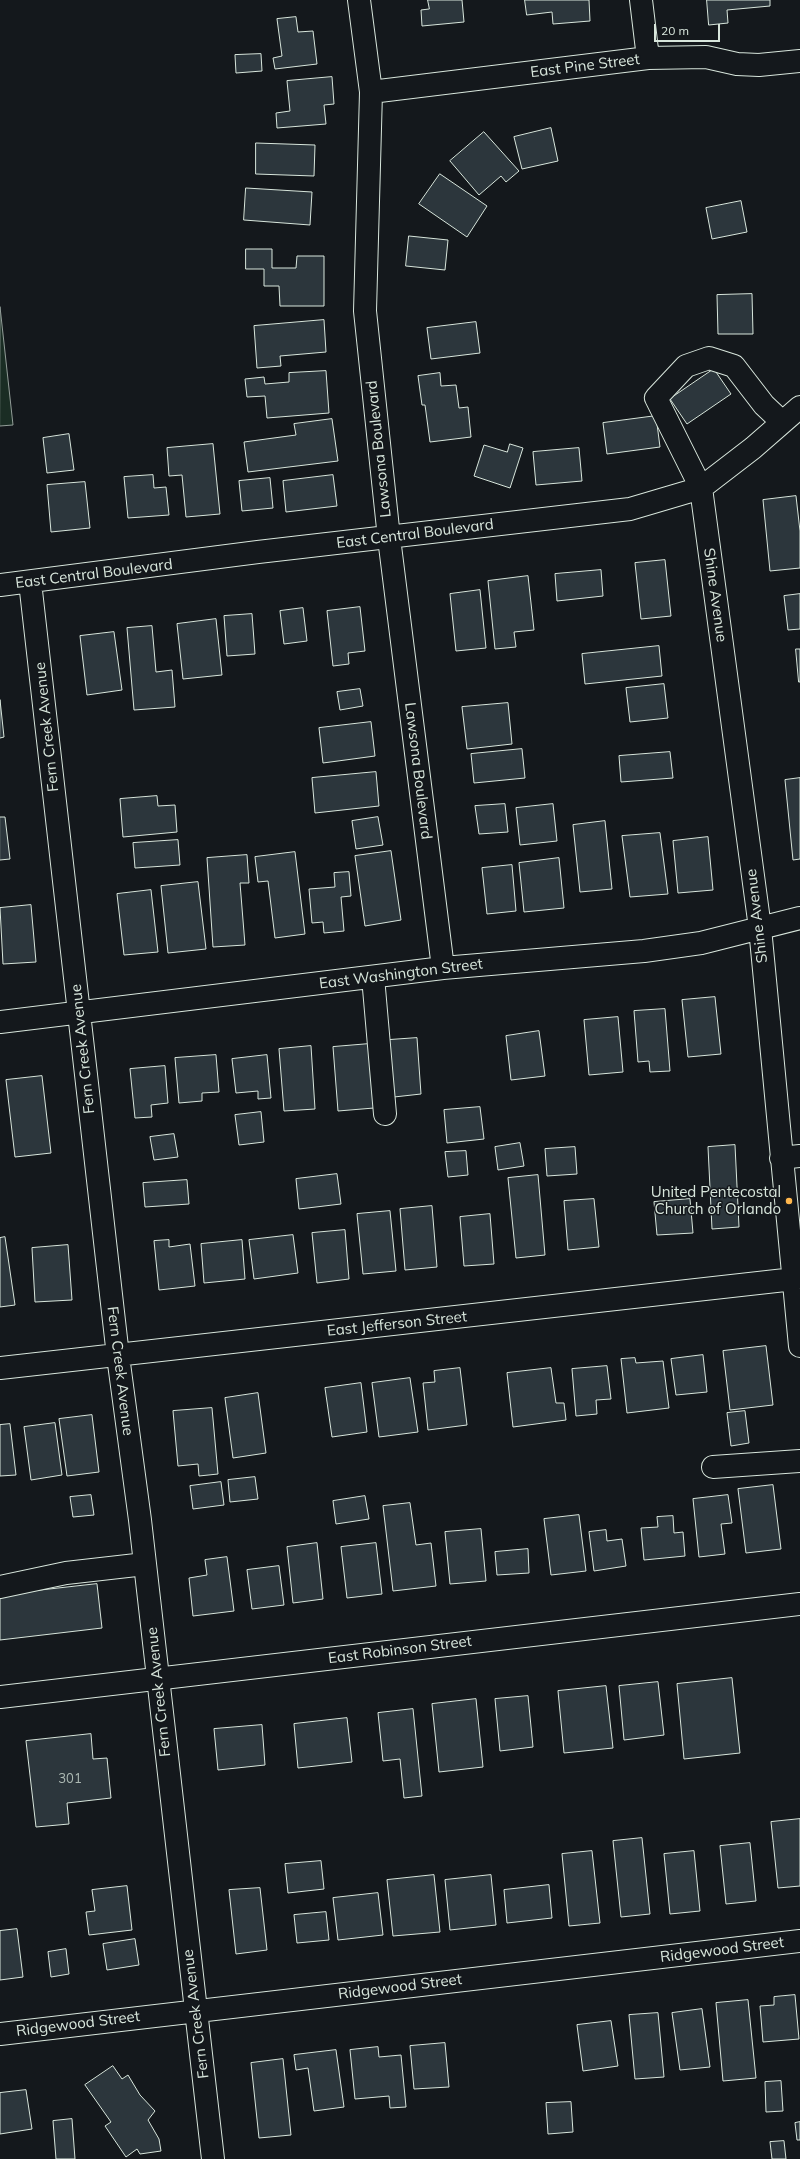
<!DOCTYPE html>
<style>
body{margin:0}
#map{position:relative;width:800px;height:2159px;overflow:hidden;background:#14181c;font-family:Mulish,sans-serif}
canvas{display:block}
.scale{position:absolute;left:654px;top:24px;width:66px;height:18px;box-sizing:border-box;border:2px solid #d8e6dc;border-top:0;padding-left:5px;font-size:12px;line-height:14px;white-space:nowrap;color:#d8e6dc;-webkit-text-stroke:3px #14181c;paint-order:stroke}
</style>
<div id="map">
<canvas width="800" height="2159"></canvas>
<div class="scale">20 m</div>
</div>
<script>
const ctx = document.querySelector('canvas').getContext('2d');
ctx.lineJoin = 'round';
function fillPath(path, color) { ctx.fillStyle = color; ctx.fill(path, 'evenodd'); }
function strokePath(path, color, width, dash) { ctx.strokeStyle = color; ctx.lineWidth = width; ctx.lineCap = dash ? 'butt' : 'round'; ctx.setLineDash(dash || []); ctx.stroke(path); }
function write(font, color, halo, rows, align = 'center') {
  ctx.font = font + ' Mulish,sans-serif'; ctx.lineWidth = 3; ctx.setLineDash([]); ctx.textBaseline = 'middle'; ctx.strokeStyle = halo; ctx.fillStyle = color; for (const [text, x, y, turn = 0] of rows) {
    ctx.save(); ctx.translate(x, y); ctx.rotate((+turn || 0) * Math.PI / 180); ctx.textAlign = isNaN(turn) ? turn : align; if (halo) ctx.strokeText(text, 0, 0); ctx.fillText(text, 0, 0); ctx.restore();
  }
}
const green = new Path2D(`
 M0,307l13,118 -13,1z`);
fillPath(green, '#1a2d24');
strokePath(green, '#939e99', 1);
const building = new Path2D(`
 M428,0h34l2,22 -42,4 -1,-16 8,-1z
 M525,0h64l1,21 -37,3 -1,-12 -25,3z
 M707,0h63v6l-43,4 1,13 -19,2z
 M296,17l2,15 15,-1 4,33 -42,5 -2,-11 9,-2 -5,-37z
 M261,54l1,17 -26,2 -1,-18z
 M332,77l2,27 -10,1 2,19 -49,4 -1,-15 14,-2 -3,-30z
 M551,128l7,33 -36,8 -8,-32z
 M484,132l35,39 -13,11 -5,-6 -22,19 -29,-34z
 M256,143l59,2 -1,31 -58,-2z
 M440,174l47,32 -20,31 -48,-33z
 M246,188l66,4 -2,33 -66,-5z
 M741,201l6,31 -35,7 -6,-31z
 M409,236l39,4 -3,30 -39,-4z
 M246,249h26v19h24l1,-12h27v50h-44l-1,-20h-15v-17h-18z
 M752,294l1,40h-35l-1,-39z
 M324,320l2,32 -46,4 1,10 -24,2 -3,-42z
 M476,322l4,31 -49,6 -4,-31z
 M714,369l17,25 -44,30 -17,-25z
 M326,371l3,42 -62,5 -2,-22 -18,1 -2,-18 19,-2 1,7 24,-2v-9z
 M440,373l1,13 15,-1 3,23 9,-1 3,30 -41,5 -5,-37h-3l-4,-29z
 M656,416l4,31 -53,7 -4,-31z
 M332,419l6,42 -90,11 -4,-30 52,-7 -2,-11z
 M69,434l5,36 -27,3 -4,-35z
 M213,444l7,70 -34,3 -4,-42 -13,1 -2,-28z
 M510,444l13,4 -13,40 -36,-12 10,-31 23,7z
 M579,448l3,33 -46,4 -3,-33z
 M153,475l1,13 12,-1 3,28 -41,3 -4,-41z
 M333,475l4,31 -51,6 -3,-31z
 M270,478l3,30 -31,3 -3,-30z
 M85,482l5,46 -39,4 -4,-47z
 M796,496l4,35v37l-30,3 -7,-71z
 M665,560l6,56 -30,3 -6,-56z
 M601,570l2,26 -46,5 -2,-27z
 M528,576l6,54 -20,2 2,15 -21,2 -7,-68z
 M480,590l6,58 -30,3 -6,-57z
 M800,594v35l-12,1 -4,-34z
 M360,607l5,44 -17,2 1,11 -16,2 -6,-55z
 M303,608l4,33 -23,3 -4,-33z
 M252,614l3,40 -28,2 -3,-40z
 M216,619l6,56 -39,4 -6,-55z
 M152,626l4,46 16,-2 3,37 -41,3 -7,-82z
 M114,632l8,58 -35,5 -7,-59z
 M659,646l3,30 -77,8 -3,-30z
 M796,649h4v33h-1z
 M664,684l4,34 -38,4 -4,-34z
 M360,689l3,17 -23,4 -3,-18z
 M0,700l4,37 -4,1z
 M508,703l4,41 -45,5 -5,-42z
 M371,722l4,34 -52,7 -4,-35z
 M522,749l3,29 -51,5 -3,-29z
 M670,752l3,26 -52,4 -2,-26z
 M376,772l3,34 -64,7 -3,-35z
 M800,778v81l-7,1 -8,-80z
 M157,796l1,10 17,-1 2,27 -54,5 -3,-38z
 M505,804l3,28 -29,2 -4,-28z
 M553,804l4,37 -37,4 -4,-37z
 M0,817h5l5,42 -10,1z
 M378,817l5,28 -27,4 -4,-28z
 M605,821l7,68 -32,3 -7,-67z
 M660,833l8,61 -38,3 -8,-61z
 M708,837l5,53 -35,3 -5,-52z
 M178,840l2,25 -45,3 -2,-25z
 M391,851l10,69 -36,6 -10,-70z
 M295,852l10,82 -30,4 -7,-57 -10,1 -3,-25z
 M247,855l2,28h-9l5,62 -32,2 -6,-89z
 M559,858l5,50 -40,4 -5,-49z
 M512,865l4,46 -29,3 -5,-46z
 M349,872l2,24 -10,1 3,34 -20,2 -1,-11 -11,1 -3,-34 26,-2 -1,-14z
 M198,882l8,67 -38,4 -7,-67z
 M151,890l7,62 -34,3 -7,-61z
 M31,905l5,57 -33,2 -3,-56z
 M715,997l6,57 -33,3 -6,-57z
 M665,1009l5,62 -20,1 -1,-11 -11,1 -4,-51z
 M618,1017l5,55 -34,3 -5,-55z
 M539,1031l6,45 -34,4 -5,-44z
 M417,1038l4,56 -27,3 -5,-57z
 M369,1044l5,64 -36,3 -5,-64z
 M311,1046l4,63 -31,2 -5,-62z
 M216,1055l3,37 -17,1v8l-23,2 -4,-45z
 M267,1055l4,43 -13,1v-8l-22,2 -4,-34z
 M165,1066l3,37 -17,2 1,12 -17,1 -5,-49z
 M42,1076l9,77 -36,4 -9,-77z
 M480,1107l4,32 -37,4 -3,-33z
 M261,1112l3,30 -25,3 -4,-30z
 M174,1134l4,23 -24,3 -4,-23z
 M520,1143l4,23 -26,4 -3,-23z
 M735,1145l4,82 -27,2 -4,-82z
 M575,1147l2,27 -30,2 -2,-27z
 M466,1151l2,24 -20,2 -3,-25z
 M337,1174l4,30 -42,5 -3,-30z
 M538,1175l7,80 -29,3 -8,-80z
 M187,1180l2,24 -44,3 -2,-24z
 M594,1199l5,48 -31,3 -4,-49z
 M690,1199l3,34 -36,2 -3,-33z
 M432,1206l5,61 -32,3 -5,-61z
 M390,1211l6,60 -33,3 -6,-60z
 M490,1214l4,50 -30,2 -4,-49z
 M345,1230l4,49 -32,4 -5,-50z
 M293,1235l5,38 -44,6 -5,-39z
 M5,1237l10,68 -15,2v-69z
 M169,1240v7l21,-3 5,42 -36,4 -5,-49z
 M242,1240l3,39 -41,4 -3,-39z
 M68,1245l4,55 -37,2 -3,-54z
 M766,1346l7,59 -43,5 -7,-59z
 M703,1355l4,37 -31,3 -5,-36z
 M635,1358l1,5 27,-2 6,47 -42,5 -6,-54z
 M607,1366l4,33 -15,1 1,14 -21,2 -4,-47z
 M460,1368l7,57 -39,5 -5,-47 12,-1 -1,-11z
 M551,1368l5,35h8l2,17 -53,7 -6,-54z
 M410,1378l8,54 -39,5 -7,-54z
 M361,1383l6,49 -35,5 -7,-49z
 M258,1393l8,60 -33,5 -8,-60z
 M212,1408l6,66 -19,2 -1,-12 -20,2 -5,-55z
 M745,1411l4,32 -18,3 -4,-33z
 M92,1415l7,57 -32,4 -8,-57z
 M55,1423l7,52 -31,5 -7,-53z
 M10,1424l6,51 -16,1v-51z
 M255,1477l3,22 -28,3 -2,-22z
 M221,1482l3,23 -31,4 -3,-23z
 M773,1485l8,64 -35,4 -8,-64z
 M91,1495l3,20 -21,2 -3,-20z
 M728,1495l4,28 -11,1 4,30 -26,3 -6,-58z
 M365,1496l4,23 -33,5 -3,-23z
 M410,1503l6,42 15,-2 5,43 -43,5 -10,-85z
 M579,1515l7,56 -35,4 -7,-56z
 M673,1516l1,17 9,-1 2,24 -41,4 -3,-32 17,-1 -1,-10z
 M481,1529l5,52 -36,3 -5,-52z
 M606,1530l1,11 15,-2 4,27 -32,5 -5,-39z
 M317,1543l6,56 -30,4 -6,-56z
 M376,1543l6,51 -35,4 -6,-51z
 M528,1549l1,24 -32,2 -2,-23z
 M227,1557l7,54 -41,5 -4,-38 18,-3 -2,-15z
 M279,1566l5,39 -32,4 -5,-39z
 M97,1584l5,44 -102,12v-45z
 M732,1678l8,75 -56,6 -7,-75z
 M658,1682l6,53 -40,5 -5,-54z
 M606,1686l7,62 -49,5 -6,-62z
 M528,1696l5,51 -33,4 -5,-52z
 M476,1699l7,68 -44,5 -7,-68z
 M413,1709l9,87 -18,2 -4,-39 -17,2 -5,-48z
 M347,1718l5,44 -54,6 -4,-44z
 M262,1725l3,40 -47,5 -4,-41z
 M91,1734l2,25 14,-1 4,40 -44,5 2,21 -33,3 -10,-86z
 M800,1819v67l-22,2 -7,-66z
 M642,1838l8,76 -29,3 -8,-76z
 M750,1843l6,58 -30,3 -6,-58z
 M592,1851l8,72 -31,3 -7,-72z
 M694,1851l6,60 -30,3 -6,-60z
 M321,1861l3,28 -36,4 -3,-29z
 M434,1875l6,57 -47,4 -6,-56z
 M491,1875l5,50 -46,5 -5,-50z
 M549,1885l3,33 -45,5 -3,-33z
 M127,1886l5,44 -43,5 -3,-23 9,-1 -3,-21z
 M260,1888l7,62 -31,4 -7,-64z
 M378,1893l5,42 -45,5 -5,-42z
 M326,1912l3,28 -32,3 -3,-28z
 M17,1929l6,48 -23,3v-49z
 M135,1939l4,26 -32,5 -4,-26z
 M66,1949l3,25 -18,3 -3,-25z
 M795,1995l4,44 -36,3 -3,-36 14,-1v-8z
 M748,2000l8,78 -33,3 -7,-78z
 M702,2009l8,58 -30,3 -8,-57z
 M658,2013l6,64 -29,2 -6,-64z
 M611,2021l7,45 -35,5 -6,-46z
 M445,2043l4,44 -35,2 -4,-43z
 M378,2047l1,10 22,-2 5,52 -16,1 -1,-12 -34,3 -5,-49z
 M336,2050l8,57 -30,4 -6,-43 -12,2 -2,-15z
 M283,2059l8,76 -32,3 -8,-75z
 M113,2066l9,13 6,-4 12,20 15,16 -7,9 11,19 2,12 -21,3 -3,-5 -11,8 -21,-31 6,-4 -26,-37z
 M781,2081l2,30 -17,1 -1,-30z
 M26,2090l6,39 -32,5v-41z
 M571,2102l2,30 -25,2 -2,-31z
 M72,2119l3,40h-19l-3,-38z
 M800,2122v18h-3l-2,-17z
 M784,2141l2,18h-14l-2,-17z`);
fillPath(building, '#2c363c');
strokePath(building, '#d8e6dc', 1);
const minor = new Path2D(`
 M359,0l12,92 -6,219 24,227 54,430
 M641,0l7,58
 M371,92l277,-34 58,-1 31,7 22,1 41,-4
 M782,422l-18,-17 -30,-39 -25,-8 -23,8 -30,32 45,90 59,440 40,418
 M30,582l88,774 22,164 73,639
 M0,585l258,-33 372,-43 71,-21 52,-40 47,-41
 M373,977l12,137
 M0,1022l443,-54 201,-17 57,-8 99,-25
 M781,1158l19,-2
 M0,1368l794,-89
 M713,1467l87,-6
 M0,1587l66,-14 79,-9
 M0,2034l800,-93`);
const major = new Path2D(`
 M0,1697l800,-93`);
strokePath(minor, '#d8e6dc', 24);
strokePath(major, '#d8e6dc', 24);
strokePath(minor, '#14181c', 22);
strokePath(major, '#14181c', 22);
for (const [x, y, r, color] of [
 [789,1201,4,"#ffb74d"]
]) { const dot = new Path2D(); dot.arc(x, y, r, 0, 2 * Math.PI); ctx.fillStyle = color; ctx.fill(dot); strokePath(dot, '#14181c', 1.5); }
write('13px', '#adbab4', null, [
 ["301",70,1779]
]);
write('15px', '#d8e6dc', '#14181c', [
 ["East Pine Street",585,66,-7],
 ["Lawsona Boulevard",379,449,-96],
 ["East Central Boulevard",415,534,-7],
 ["East Central Boulevard",94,574,-7],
 ["Shine Avenue",715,595,82],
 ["Fern Creek Avenue",47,727,-96],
 ["Lawsona Boulevard",418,771,83],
 ["Shine Avenue",757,916,-97],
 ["East Washington Street",401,974,-7],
 ["Fern Creek Avenue",83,1049,-96],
 ["East Jefferson Street",397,1324,-6],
 ["Fern Creek Avenue",120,1371,83],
 ["East Robinson Street",400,1650,-7],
 ["Fern Creek Avenue",159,1692,-96],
 ["Ridgewood Street",722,1950,-7],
 ["Ridgewood Street",400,1987,-7],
 ["Fern Creek Avenue",196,2014,-97],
 ["Ridgewood Street",78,2024,-7]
]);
write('15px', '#d8e6dc', '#14181c', [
 ["United Pentecostal",781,1192],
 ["Church of Orlando",781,1209]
], 'right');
</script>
